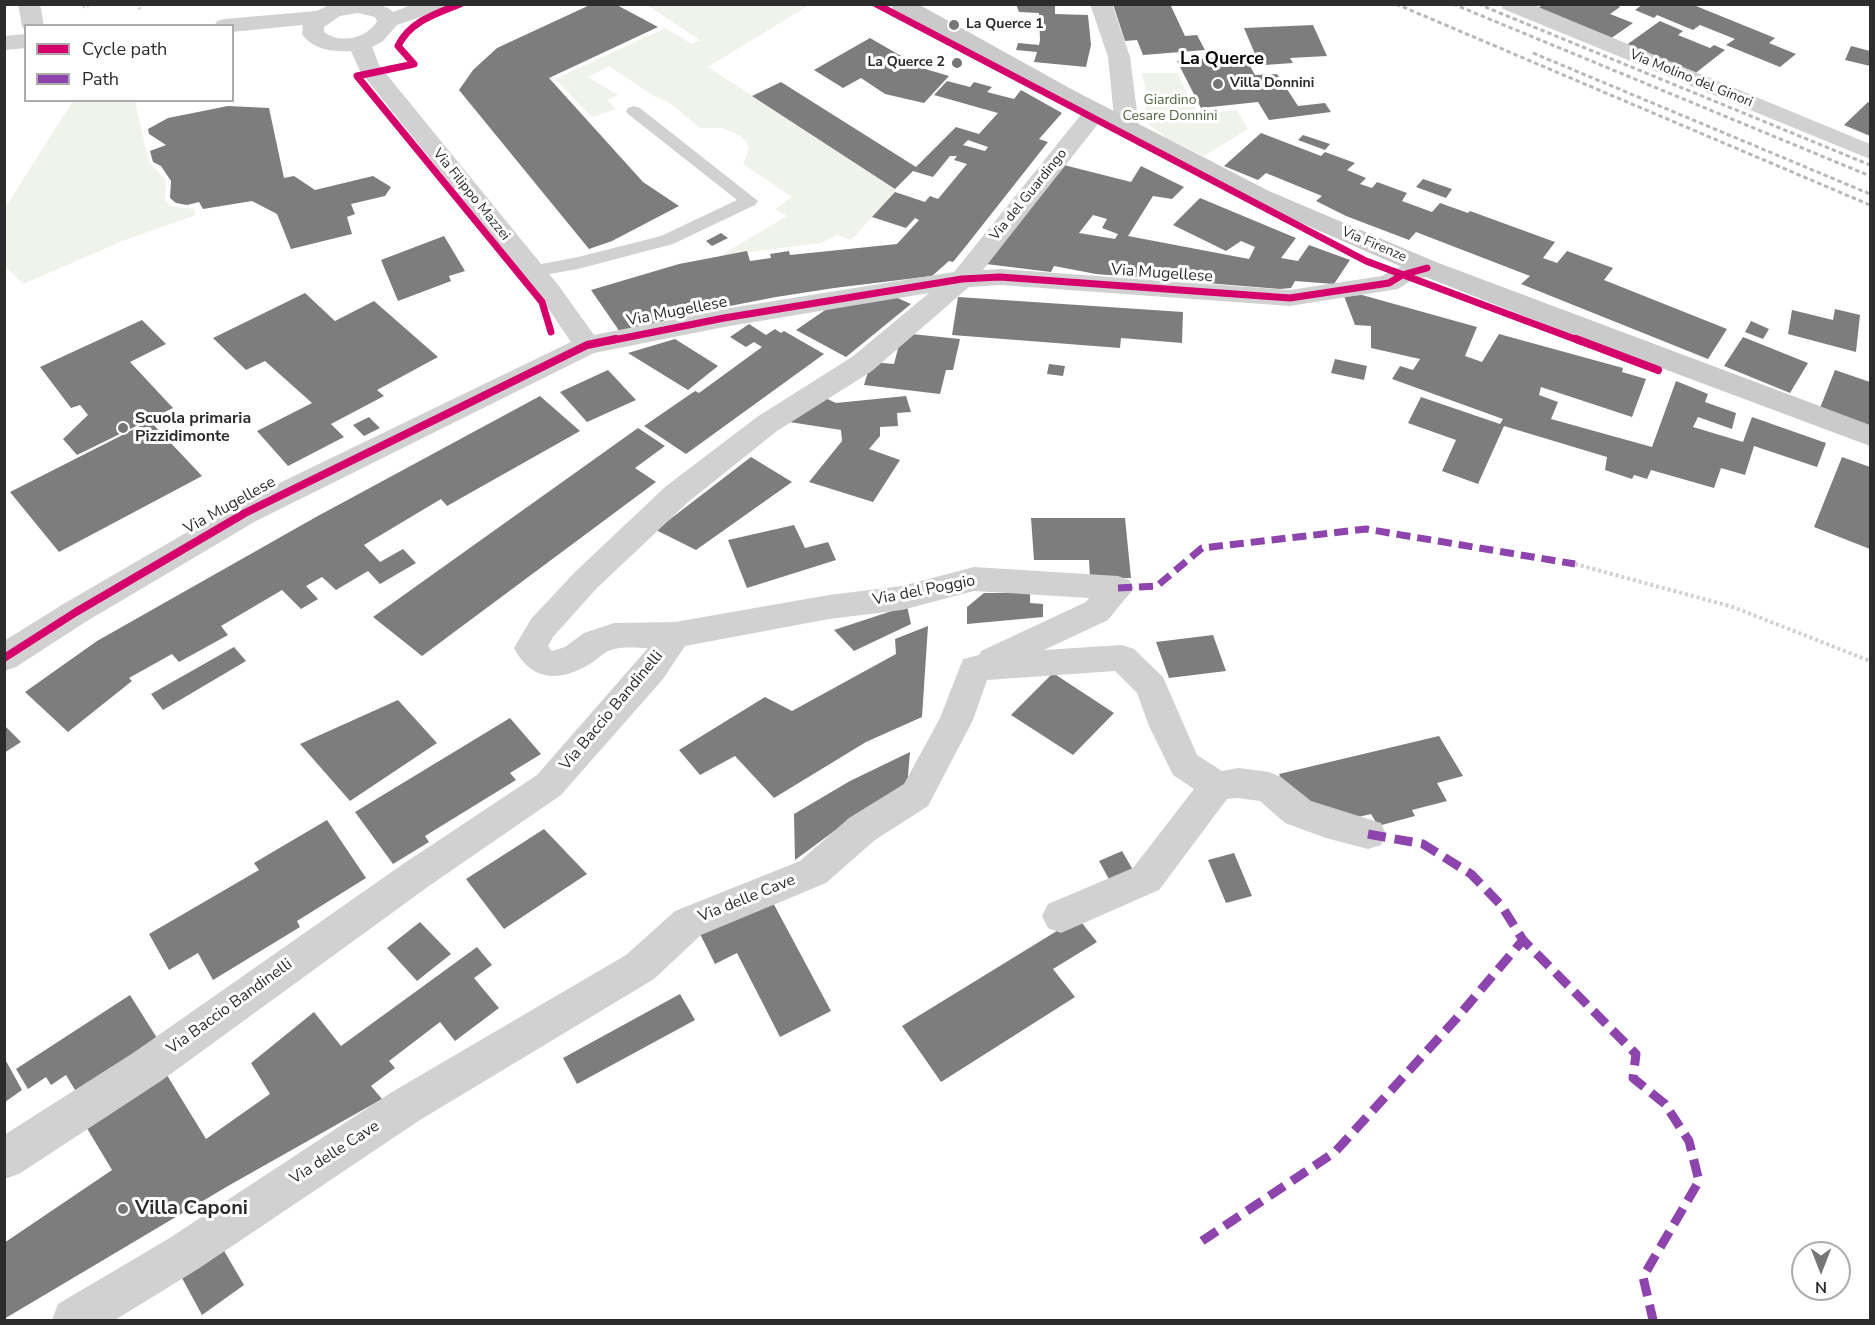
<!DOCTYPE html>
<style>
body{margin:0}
#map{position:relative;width:1875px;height:1325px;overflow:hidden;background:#fff;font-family:"Nunito Sans",sans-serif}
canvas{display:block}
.frame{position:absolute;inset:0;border:6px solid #2c2c2c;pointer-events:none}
.legend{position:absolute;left:24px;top:24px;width:210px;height:78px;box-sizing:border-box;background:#fff;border:2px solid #ababab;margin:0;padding:8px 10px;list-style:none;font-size:18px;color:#2c2c2c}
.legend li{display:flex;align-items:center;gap:12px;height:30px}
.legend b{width:30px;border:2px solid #ababab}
.north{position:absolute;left:1791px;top:1241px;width:60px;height:60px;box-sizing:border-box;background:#fff;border:2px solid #ababab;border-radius:50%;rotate:180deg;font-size:16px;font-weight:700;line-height:24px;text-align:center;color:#2c2c2c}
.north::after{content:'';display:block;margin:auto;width:21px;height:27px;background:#767676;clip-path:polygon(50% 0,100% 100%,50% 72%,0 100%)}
</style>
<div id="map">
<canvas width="1875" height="1325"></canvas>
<div class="frame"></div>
<ul class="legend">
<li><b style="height:8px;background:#d6006c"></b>Cycle path</li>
<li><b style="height:8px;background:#8e44ad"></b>Path</li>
</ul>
<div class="north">N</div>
</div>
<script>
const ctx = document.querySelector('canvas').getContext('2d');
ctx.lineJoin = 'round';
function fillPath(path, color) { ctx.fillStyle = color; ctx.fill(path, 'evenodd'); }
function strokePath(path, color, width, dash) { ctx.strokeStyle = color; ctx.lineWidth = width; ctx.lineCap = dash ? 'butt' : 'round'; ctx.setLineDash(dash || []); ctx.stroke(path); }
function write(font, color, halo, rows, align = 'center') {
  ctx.font = font + ' "Nunito Sans",sans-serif'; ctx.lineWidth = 6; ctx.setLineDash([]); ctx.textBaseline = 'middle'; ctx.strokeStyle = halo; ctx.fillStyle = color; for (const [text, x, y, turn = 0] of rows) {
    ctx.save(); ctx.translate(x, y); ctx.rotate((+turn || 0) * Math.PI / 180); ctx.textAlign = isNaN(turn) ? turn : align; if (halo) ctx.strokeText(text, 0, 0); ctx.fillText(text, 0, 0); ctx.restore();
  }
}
fillPath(new Path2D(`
 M647,5h162l-101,62 187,122v3l-44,48 -14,-5 -16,8 -101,13 67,-40 -12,-7 17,-12 -49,-33 6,-16 -3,-7 -7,-6 -17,-7h-22l-30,-25 -16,-7 -45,-30 -21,11 30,18 -11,5 9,9 -24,8 -37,-38 110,-51 27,16 8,-4z
 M1141,73h36l21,41 39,-4 11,19 -44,27 -36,-17 -24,-18 3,-29z
 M135,101l14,61 17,18 -1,20 5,6 24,3 2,6 -71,25 -102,44 -18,-18v-58l68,-107z`), '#eff3eb');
fillPath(new Path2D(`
 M592,4h23l43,23 -109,51 94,104 36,24 -67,35 -23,8 -130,-159 14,-20 24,-22z
 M1016,4h39v10l33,1 3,30 -5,22 -52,-5 3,-10 -21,-2 2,-7 21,2 1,-5 -1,-27 -20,-1z
 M1113,4h57l15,32 12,-1 8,15 -62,5 -6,-15 -12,1z
 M1544,4h71l5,3 -10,7 23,9 -23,16 -73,-30z
 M1643,4h48l84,34 -6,5 27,11 -16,13 -54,-22 9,-6 -35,-14 -7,5 -36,-15 -3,3 -19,-8z
 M1660,21l23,10 -5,4 32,13 4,-3 11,5 -32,25 -68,-29z
 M1313,25l14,31 -37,2 3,5 -43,3 5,9 22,-1 21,32 27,-3 6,9 -62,8 -11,-18 -57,6 -24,-47 78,-7 -11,-26z
 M870,38l52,30 27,8 -25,27 -39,-9 -24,-16 -18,10 -29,-18z
 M1851,46l19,5v15l-25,-6z
 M947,81l23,6 4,-5 18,5 -5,5 27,7 7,-9 41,23 -23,26 9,3 -82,104 -13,16 -4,-1 -17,15 -98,12 -58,9 -77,15 -79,20 -29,-42 88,-26 68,-13 3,10 21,-3 -1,-4 19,-3 1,4 107,-11 22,-24 -4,-2 -9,10 -34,-11 23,-25 30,10 5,-6 8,3 29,-35 -13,-4 3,-4h-7l-17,21 -20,-6 -18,18 -143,-93 29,-14 135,85 40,-40 23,7 19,-21 -64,-18zM968,140l20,7 -3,4 -22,-6z
 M1868,102l2,1v33l-26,-11z
 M228,106l41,2 15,70 10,-2 21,14 58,-14 18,11 -6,9 -34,8 4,10 -8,3 5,17 -61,15 -14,-35 -25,-13 -49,8 -4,-7 -12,3 -11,-2 -6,-5 1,-17 -10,-15 -8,-4 -3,-11 16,-6 -17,-11 -1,-5 20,-11z
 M1261,133l60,23 4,-4 30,11 -8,7 19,8 -6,6 12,4 5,-6 30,11 -5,8 30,11 8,-9 28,10 2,-2 85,31 -12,16 14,5 10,-12 46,17 -9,12 123,49 -19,30 -187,-75 9,-8 -114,-44 -7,8 -63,-24 -30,-15 6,-5 -56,-23 -8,7 -34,-14z
 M1303,135l27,9 -5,6 -27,-10z
 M1060,164l71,18 10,-16 43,21 -12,12 -19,-3 -25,40 121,23 6,-12 -14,-6 -15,10 -53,-26 27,-27 96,40 -15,20 17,3 11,-16 41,15 -16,24 -39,-3 -4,7 -11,1 -184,-15 -42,-8 -3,6 -65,-8zM1093,215l14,4 -5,9 16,6 -3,5 -36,-6z
 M1423,179l29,10 -6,9 -30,-11z
 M721,233l7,5 -16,8 -6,-5z
 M444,236l21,35 -16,5 2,5 -53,20 -17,-41z
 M305,293l30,28 39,-20 64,56 -61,33 7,6 -53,28 13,13 -56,29 -31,-35 55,-28 -47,-42 -19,9 -33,-32z
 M891,295l20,9 -65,53 -50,-27 38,-26z
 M1362,295l115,32 -12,29 17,6 17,-28 124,34 -1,4 24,7 -14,38 -91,-30 -2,8 19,7 -7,17 101,28 24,-66 32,13 -3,8 31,11 -4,16 -34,-12 -5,10 50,15 9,-25 74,26 -9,24 -63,-21 -9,29 -24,-7 -7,20 -63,-18 -4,9 -13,-4 -2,4 -27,-9 2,-13 -103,-31 -26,58 -36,-13 14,-31 -48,-17 13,-26 79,27 3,-5 -111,-40 8,-13 13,4 7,-11 -49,-11v-22l-16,-1 -11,-29z
 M958,297l225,15 -1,31 -61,-5 -1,10 -168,-13z
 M1835,309l25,6 -4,37 -68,-18 4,-24 41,10z
 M142,320l24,24 -36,18 43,46 -96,47 -14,-16 25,-24 -8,-10 -9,3 -31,-41z
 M1751,321l18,8 -6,10 -18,-7z
 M749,324l17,11 9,-6 6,4 3,-2 40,23 -138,100 -42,-28 51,-35 4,2 63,-46 -8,-5 -8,5 -16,-10z
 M902,333l58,6 -7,31h-7l-6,24 -76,-9 7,-23 23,2z
 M1743,337l65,26 -18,30 -66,-27z
 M675,339l43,27 -30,24 -60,-37z
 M1335,359l32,7 -3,14 -33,-7z
 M1049,364l16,2 -2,10 -16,-2z
 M608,370l28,30 -49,22 -27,-30z
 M1835,370l35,12v44l-50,-18z
 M540,396l40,35 -133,75 -6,-7 -77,46 16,17 23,-13 13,14 -36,21 -12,-13 -32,19 -14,-13 -16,9 12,13 -17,10 -19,-19 -61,36 7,9 -49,27 -7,-8 -43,24 3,3 -64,51 -43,-40 72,-51 219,-124z
 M821,396l15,7 70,-7 5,16 -14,1 1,13 -18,1v9l-11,13 31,11 -27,42 -64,-20 33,-41 -1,-11 -58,-9z
 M369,417l11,11 -16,8 -11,-11z
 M150,421l52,55 -143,76 -49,-60z
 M638,428l27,18 -30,22 21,14 -234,174 -49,-39z
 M751,457l41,25 -96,68 -40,-20z
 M1842,457l28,10v82l-56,-22z
 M1031,518h94l6,60h-41l-1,-18h-55z
 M794,525l11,23 23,-6 8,18 -89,28 -19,-48z
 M984,593h46v10l13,1v13l-76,7v-17z
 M907,606l4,18 -57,27 -20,-21z
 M928,626l-6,91 -56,25 -92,56 -39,-42 -35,19 -21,-25 86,-53 27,14 104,-57 -1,-15z
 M1213,635l13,36 -57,7 -13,-36z
 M234,647l12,14 -83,49 -12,-16z
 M1053,673l61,40 -41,42 -62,-40z
 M398,700l39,43 -87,58 -50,-57z
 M510,718l31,36 -31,19 6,7 -91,56 4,6 -36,22 -38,-52z
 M4,725l17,17 -17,11z
 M1439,736l24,40 -26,7 10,18 -35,9 3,6 -37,10 -7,-12 -34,8 -40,-12 -18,-36z
 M910,752l-3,35 -47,25 -65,48 -1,-46 56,-33z
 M327,820l39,58 -69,43 3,6 -87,53 -15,-27 -29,17 -20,-36 110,-64 -5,-7z
 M544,829l43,45 -83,55 -38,-50z
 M1122,851l11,19 -23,11 -11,-20z
 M1234,853l18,43 -26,7 -18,-43z
 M771,899l60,112 -51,26 -43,-84 -22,11 -16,-32z
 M1078,918l19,24 -44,27 22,28 -134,85 -39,-56z
 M420,922l31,32 -34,27 -30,-33z
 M477,947l15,18 -18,13 25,30 -44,33 -15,-19 -51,39 6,7 -24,18 11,13 -154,87 -224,133v-76l108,-73 -30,-50 80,-53 44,72 64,-45 -19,-31 63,-51 27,34z
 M680,994l15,26 -118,64 -14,-26z
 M130,995l32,51 -81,54 -15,-25 -15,10 -5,-8 -18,12 -12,-20z
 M6,1061l16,29 -17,12v-40z
 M223,1249l21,36 -42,30 -20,-37z`), '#7d7d7d');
strokePath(new Path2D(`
 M122,4h9
 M137,4l4,7
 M83,7l11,-3`), '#d1d1d1', 3, [2, 2]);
strokePath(new Path2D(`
 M1575,564l158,43 137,54`), '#d1d1d1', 4, [3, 3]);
fillPath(new Path2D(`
 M634,106l6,2 118,93 -3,4 -82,39 -95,25 -46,8 -6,-2 -3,-4 3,-4 52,-10 83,-21 76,-36 -109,-86 -2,-3 2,-3z`), '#d1d1d1');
fillPath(new Path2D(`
 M18,4h22l4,22h-18l-1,5 -3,-5z
 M332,4c17,0 50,-4 61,8l21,-8h32l-2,5 -47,16 -14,16 -11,6 7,18 180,221 35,49 130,-26 230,-37 134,-166 8,-2 8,2 4,5 -125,159 17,-1 290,21 92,-14c15,-9 37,-18 54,-14l4,6 -4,6 -25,7 -13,8 -108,17 -290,-21 -31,2 -97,84 -95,60 -90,72 -90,85 -44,49 -5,9 4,5 13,-4 19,-14 30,-10 61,-1 154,-27 73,-9 72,-19 144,9 11,4 5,8 -26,32 -64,30 78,-5 12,4 29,28 34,78 25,16 16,-3 31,4 12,5 30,24 70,22 5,11 -5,11 -13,4 -42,-11 -41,-15 -25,-22 -22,-3 -11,1 -68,91 -98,43 -13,-5 -6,-12 6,-12 85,-36 61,-79 -21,-14 -24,-49 -12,-33 -22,-22 -128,9 -14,40 -45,86 -53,34 -49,43 -125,52 -47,44 -234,141 -222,149 -83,51h-63l6,-16 110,-65 224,-147 234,-137 49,-44 125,-50 49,-43 55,-34 36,-66 23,-59 16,-4 2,-4 105,-49 3,-4 -115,-7 -72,19 -73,9 -144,27 -22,33 -102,116 -132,91 -268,195 -142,93 -15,5v-44l129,-82 270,-189 134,-89 111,-127c-11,0 -26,-2 -37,2 -9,3 -15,11 -23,15 -31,18 -57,15 -74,-17l17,-29 44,-47 90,-85 92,-70 95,-60 77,-64 -205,34 -130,26 -338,168 -169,100 -71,46 -12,4v-30l61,-38 169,-98 337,-163 -30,-44 -181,-227 -9,-20c-18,1 -38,-1 -49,-17l1,-9 -71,7v-6h-18l3,-5 8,-2 91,-8zM358,13l17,4 2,4c-10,18 -37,23 -53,11v-5l16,-11z
 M1090,4h22l18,53 9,70 -4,5 -8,2 -8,-2 -4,-5 -7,-70z
 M1501,4h30l339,140v15l-367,-150z
 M26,34v14l-22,2v-14z`), '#d1d1d1');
fillPath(new Path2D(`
 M891,4h27l155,86 196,101 167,71 434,163v21l-313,-117 -139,-55 -167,-73 -194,-101 -164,-91z`), '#cacaca');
strokePath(new Path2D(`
 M1396,4l474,201
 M1453,4l417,172
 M1478,4l392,161
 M1533,53l337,141`), '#b8b8b8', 3, [4.5, 3]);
strokePath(new Path2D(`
 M1118,588l39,-2 45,-38 164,-19 209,35`), '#8e44ad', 7, [14, 7]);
strokePath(new Path2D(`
 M1368,834l55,10 48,30 30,31 22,35 113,114 -3,24 32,26 24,37 10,40 -56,96 10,43
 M1202,1241l133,-89 121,-133 67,-79`), '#8e44ad', 9, [18, 9]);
strokePath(new Path2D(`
 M876,4l490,257 214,80
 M414,64l-57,12 185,226 9,30
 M414,64l-16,-18c12,-25 38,-32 62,-42
 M609,341l115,-23 238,-39 38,-2 290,21 99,-15 13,-8 25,-7`), '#d6006c', 7);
strokePath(new Path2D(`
 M1576,339l82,31
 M4,658l72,-46 169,-99 342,-168 29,-6`), '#d6006c', 8);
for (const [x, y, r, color] of [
 [954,25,6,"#767676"],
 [957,63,6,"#767676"],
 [1218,84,6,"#767676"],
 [123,428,6,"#767676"],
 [123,1209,6,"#767676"]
]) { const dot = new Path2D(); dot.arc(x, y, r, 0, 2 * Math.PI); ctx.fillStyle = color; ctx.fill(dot); strokePath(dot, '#fff', 2); }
write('bold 14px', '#2c2c2c', '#fff', [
 ["La Querce 1",966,25],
 ["La Querce 2",945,63,"right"],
 ["Villa Donnini",1230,84]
], 'left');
write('14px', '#2c2c2c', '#fff', [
 ["Via Molino del Ginori",1691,79,22],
 ["Via Filippo Mazzei",471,195,51],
 ["Via del Guardingo",1029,195,-51],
 ["Via Firenze",1374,245,23]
]);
write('14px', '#50643d', '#fff', [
 ["Giardino",1170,101],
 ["Cesare Donnini",1170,117]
]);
write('16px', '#2c2c2c', '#fff', [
 ["Via Mugellese",1162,274,4],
 ["Via Mugellese",677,312,-11],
 ["Via Mugellese",230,506,-29],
 ["Via del Poggio",924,591,-11],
 ["Via Baccio Bandinelli",612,711,-50],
 ["Via delle Cave",747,899,-22],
 ["Via Baccio Bandinelli",230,1007,-36],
 ["Via delle Cave",335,1153,-33]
]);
write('bold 16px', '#2c2c2c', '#fff', [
 ["Scuola primaria",135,419],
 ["Pizzidimonte",135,437]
], 'left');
write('bold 18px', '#000', '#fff', [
 ["La Querce",1222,60]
]);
write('bold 20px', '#2c2c2c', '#fff', [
 ["Villa Caponi",135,1209]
], 'left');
</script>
